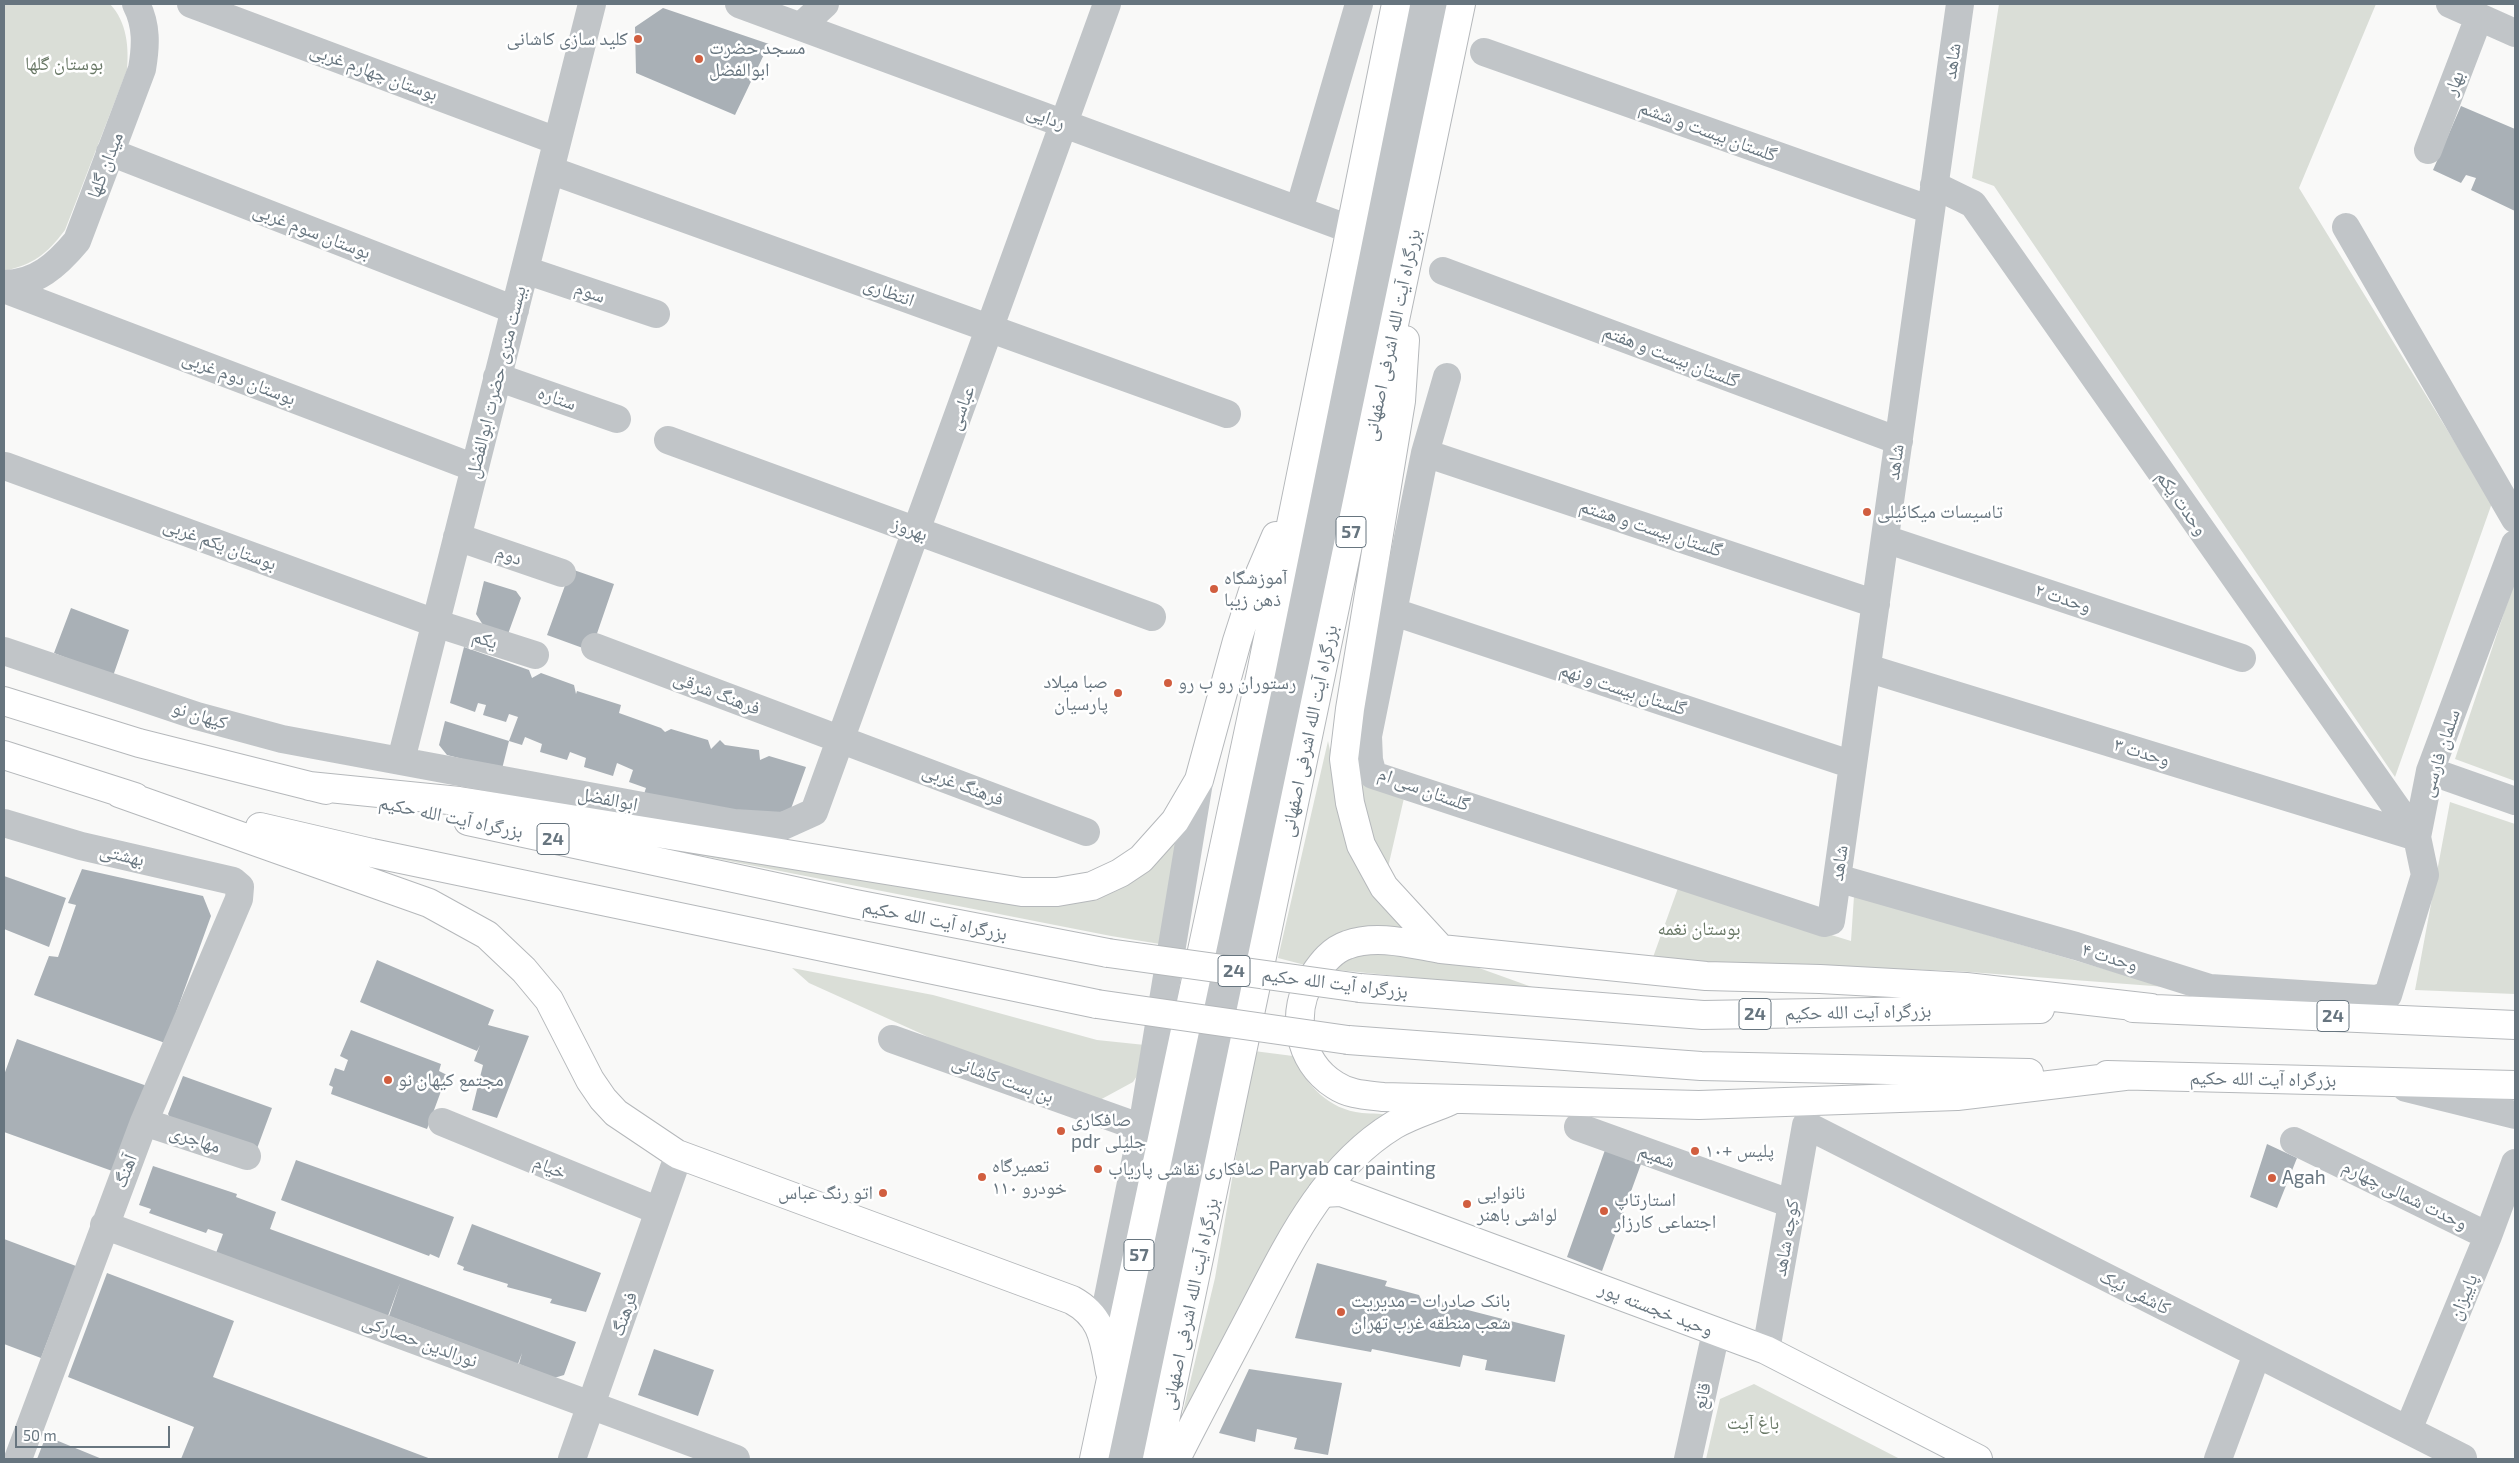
<!DOCTYPE html>
<meta charset="utf-8">
<style>
body{margin:0}
#map{position:relative;width:2519px;height:1463px;overflow:hidden;background:#f9f9f8;font-family:"Exo 2",sans-serif}
canvas{display:block}
.frame{position:absolute;inset:0;border:5px solid #67757f;pointer-events:none}
.scale{position:absolute;left:15px;top:1426px;width:155px;height:22px;box-sizing:border-box;border:2px solid #67757f;border-top:0;padding-left:6px;font-size:15px;line-height:18px;white-space:nowrap;color:#67757f;-webkit-text-stroke:4px #fff;paint-order:stroke}
</style>
<div id="map">
<canvas width="2519" height="1463"></canvas>
<div class="frame"></div>
<div class="scale">50 m</div>
</div>
<script>
const ctx = document.querySelector('canvas').getContext('2d');
ctx.lineJoin = 'round';
function fillPath(path, color) { ctx.fillStyle = color; ctx.fill(path, 'evenodd'); }
function strokePath(path, color, width, dash) { ctx.strokeStyle = color; ctx.lineWidth = width; ctx.lineCap = dash ? 'butt' : 'round'; ctx.setLineDash(dash || []); ctx.stroke(path); }
function write(font, color, halo, rows, align = 'center') {
  ctx.font = font + ' "Exo 2","Noto Naskh Arabic",sans-serif'; ctx.lineWidth = 5; ctx.setLineDash([]); ctx.textBaseline = 'middle'; ctx.strokeStyle = halo; ctx.fillStyle = color; for (const [text, x, y, turn = 0] of rows) {
    ctx.save(); ctx.translate(x, y); ctx.rotate((+turn || 0) * Math.PI / 180); ctx.textAlign = isNaN(turn) ? turn : align; if (halo) ctx.strokeText(text, 0, 0); ctx.fillText(text, 0, 0); ctx.restore();
  }
}
fillPath(new Path2D(`
 M4,4h106c17,18 19,43 17,66l-62,160c-19,25 -31,34 -61,41z
 M1999,4h377l-77,184 193,315 -97,274 -401,-591 -22,-8z
 M2515,580v201l-60,-22z
 M1328,741l6,28 84,168 -96,8 -17,20 -27,-7z
 M1353,781l51,17 -18,78z
 M2450,802l65,22v170l-100,-4z
 M1188,821l-22,124 -55,-9 -545,-107 473,71z
 M1678,888l173,53 3,-45 312,91 -210,-16 -304,-11z
 M1362,951l68,5 49,12 64,23 -215,-22z
 M792,968l141,27 164,45 48,5 -4,25 -8,12 -35,19 -64,-11 -112,-56 -113,-51z
 M1254,1051l39,5c14,30 35,53 69,57 11,1 21,0 31,3l-39,29 -179,300 40,-167z
 M1754,1384l146,75h-194l14,-60z`), '#daded7');
fillPath(new Path2D(`
 M663,8l106,36 -34,71 -99,-42 -1,-46z
 M2461,106l54,23v82l-44,-21 5,-12 -10,-3 -5,8 -28,-13z
 M571,569l43,15 -23,67 -44,-16z
 M484,581l32,10 5,7 -13,36 -25,-9 -7,-11z
 M71,608l58,22 -16,46 -59,-23z
 M464,647l65,23 3,8 9,-5 33,12 2,9 1,-3 44,14 -2,8 42,15 4,4 6,-3 37,11 3,9 9,-9 5,5 34,5 1,10 9,-4 37,11 -18,50 -146,-17 4,-12 -17,-6 4,-12 -16,-7 -4,13 -29,-9 2,-9 -16,-6 -3,8 -27,-8 2,-8 -17,-7 -3,8 -13,-4 -7,28 -55,-14 -8,-10 6,-24 64,20 9,-24 -9,-3 -3,8 -23,-7 3,-10 -8,-2 -3,9 -25,-9z
 M82,869l121,27 8,20 -46,127 -131,-48 15,-39 9,1 18,-52 -8,-2z
 M4,876l62,22 -17,49 -45,-18z
 M377,960l117,50 -6,15 41,11 -32,82 -25,-8 11,-45 -9,-4 6,-16 -3,6 -117,-49z
 M351,1030l90,34 -2,7 8,4 -20,54 -96,-35 2,-7 -4,-2 6,-17 9,3 4,-11 -8,-4z
 M17,1039l130,47 -32,86 -111,-40v-57z
 M183,1076l89,32 -17,46 -83,-33 -4,-7z
 M2267,1144l30,14 -20,50 -27,-11z
 M1605,1150l36,14 -39,107 -35,-14z
 M296,1160l158,57 -15,41 -9,-4 -1,2 -148,-56z
 M153,1166l84,28 -1,3 40,15 -6,17 306,113 -12,33 -10,3 -35,-14 3,-11 -4,11 -129,-48 11,-33 -12,33 -172,-63 7,-19 -15,-5 -2,4 -57,-20 2,-4 -12,-4z
 M472,1224l129,49 -15,39 -36,-9 2,-4 -45,-12 1,-3 -45,-14 1,-3 -7,-3z
 M4,1239l72,27 -35,92 -37,-14z
 M1317,1263l70,18 -2,5 34,9 5,10 2,-8 34,11 105,27 -10,47 -70,-12 2,-10 -24,-5 -3,12 -88,-18 -1,3 -76,-14z
 M107,1273l127,48 -21,56 218,82h-250l13,-32 -126,-50z
 M654,1349l60,21 -16,46 -60,-21z
 M1249,1369l93,14 -14,72 -34,-6 3,-11 -40,-9 -2,13 -36,-9z
 M46,1436l56,23h-65z`), '#a9b0b6');
const major = new Path2D(`
 M1322,1193l19,-1 425,158 212,109`);
const highway = new Path2D(`
 M1405,340l-4,61 -51,308 -6,50 6,44 11,42 23,42 57,62
 M4,701l135,42 187,47
 M4,755l131,42
 M309,786l150,15 563,91h35l35,-6 28,-13 21,-14 34,-38 24,-41 38,-139 18,-56 21,-49
 M119,793l310,110 58,32 37,35 25,30 41,80 13,19 13,14 61,41 395,146c31,17 32,40 38,72
 M468,821l387,83 253,49
 M260,827l112,26 725,151
 M1360,988l343,27 337,-6
 M2133,1008l382,17
 M1348,1040l353,26 328,7
 M2107,1075l408,10
 M2125,1076l-168,20 -258,9 -316,-8c-17,-2 -33,-2 -48,-12 -37,-23 -46,-75 -21,-110 8,-12 18,-25 33,-30 30,-11 64,-1 94,4l265,27 114,3 146,8 185,21
 M1094,1459l167,-786 135,-669
 M1157,1459l304,-1455
 M1176,1459c23,-46 48,-92 72,-138 38,-72 74,-152 146,-196 17,-10 38,-16 56,-24`);
strokePath(major, '#b5b9bc', 30);
strokePath(highway, '#b5b8bb', 30);
strokePath(new Path2D(`
 M191,4l366,137
 M739,4l613,226
 M2450,4l65,29
 M801,26l24,-22
 M1484,52l447,158
 M2428,150l51,-133
 M110,152l405,158
 M550,170l677,244
 M1934,185l39,19 444,633
 M1299,210l60,-206
 M2346,227l169,292
 M525,270l131,44
 M1443,271l456,170
 M4,284c32,0 53,-19 73,-43l65,-172c4,-23 5,-44 -6,-65
 M4,289l471,179
 M497,377l120,42
 M1447,377l-22,76 -57,283 1,24 4,15 451,148 7,-2 129,-917
 M668,440l484,177
 M1425,453l451,151
 M5,466l430,157 100,32
 M457,537l105,36
 M1885,539l357,119
 M1394,612l459,153
 M595,647l491,185
 M4,651l193,65 85,23 452,84 49,3 31,-14 293,-808
 M1867,668l550,169
 M401,760l191,-756
 M2430,771l85,30
 M4,823l77,23 152,35 7,6 -1,12 -95,223 -126,337
 M1837,878l239,68 134,42 167,11 11,-4 37,-120 -8,-38 13,-66 85,-227
 M892,1039l250,89
 M2406,1088l109,27
 M144,1122l103,34
 M442,1122l217,89
 M1578,1127l214,77
 M2294,1141l194,95
 M104,1225l632,234
 M1101,1332l41,-204 57,-346
 M1766,1350l40,-225 657,333
 M2408,1430l80,-194 27,-73
 M572,1459l102,-291
 M1115,1459l50,-224 34,-182 26,-109 68,-350 66,-298 58,-292
 M1137,1459l89,-402 64,-311 28,-159 122,-583
 M1688,1459l28,-127
 M2218,1459l39,-105`), '#c1c5c8', 28);
strokePath(major, '#fff', 28);
strokePath(highway, '#fff', 28);
const highwayBridge = new Path2D(`
 M1108,953l252,35
 M1097,1004l251,36`);
strokePath(highwayBridge, '#b5b8bb', 30, []);
strokePath(highwayBridge, '#fff', 28);
for (const [x, y, r, color] of [
 [638,39,5,"#d15e3f"],
 [699,59,5,"#d15e3f"],
 [1867,512,5,"#d15e3f"],
 [1214,589,5,"#d15e3f"],
 [1168,683,5,"#d15e3f"],
 [1118,693,5,"#d15e3f"],
 [388,1080,5,"#d15e3f"],
 [1061,1131,5,"#d15e3f"],
 [1695,1151,5,"#d15e3f"],
 [1098,1169,5,"#d15e3f"],
 [982,1177,5,"#d15e3f"],
 [2272,1178,5,"#d15e3f"],
 [883,1193,5,"#d15e3f"],
 [1467,1204,5,"#d15e3f"],
 [1604,1211,5,"#d15e3f"],
 [1341,1312,5,"#d15e3f"]
]) { const dot = new Path2D(); dot.arc(x, y, r, 0, 2 * Math.PI); ctx.fillStyle = color; ctx.fill(dot); strokePath(dot, '#fff', 2); }
for (const [x, y, w] of [
 [1351,532,30],
 [553,839,32],
 [1234,971,32],
 [1755,1014,32],
 [2333,1016,32],
 [1139,1255,30]
]) { const box = new Path2D(); box.roundRect(x - w / 2, y - 15.5, w, 31, 4); ctx.fillStyle = '#fff'; ctx.fill(box); strokePath(box, '#67757f', 1); }
write('bold 18px', '#67757f', null, [
 ["57",1351,532],
 ["24",553,839],
 ["24",1234,971],
 ["24",1755,1014],
 ["24",2333,1016],
 ["57",1139,1255]
]);
write('19px', '#67757f', '#fff', [
 ["کلید سازی کاشانی",628,39,"right"],
 ["مسجد حضرت",709,48],
 ["ابوالفضل",709,70],
 ["تاسیسات میکائیلی",1877,512],
 ["آموزشگاه",1224,578],
 ["ذهن زیبا",1224,600],
 ["صبا میلاد",1108,682,"right"],
 ["پارسیان",1108,704,"right"],
 ["رستوران رو ب رو",1178,683],
 ["مجتمع کیهان نو",398,1080],
 ["صافکاری",1071,1120],
 ["pdr جلیلی",1071,1142],
 ["پلیس +۱۰",1705,1151],
 ["تعمیرگاه",992,1166],
 ["خودرو ۱۱۰",992,1188],
 ["صافکاری نقاشی پاریاب Paryab car painting",1108,1169],
 ["Agah",2282,1178],
 ["اتو رنگ عباس",873,1193,"right"],
 ["نانوایی",1477,1193],
 ["لواشی باهنر",1477,1215],
 ["استارتاپ",1614,1200],
 ["اجتماعی کارزار",1614,1222],
 ["بانک صادرات - مدیریت",1351,1301],
 ["شعب منطقه غرب تهران",1351,1323]
], 'left');
write('19px', '#67757f', '#fff', [
 ["شاهد",1952,61,-82],
 ["بوستان چهارم غربی",374,72,20],
 ["بهار",2454,83,-69],
 ["ردایی",1046,117,20],
 ["گلستان بیست و ششم",1708,131,20],
 ["میدان گلها",105,165,-69],
 ["بوستان سوم غربی",312,231,21],
 ["سوم",590,292,19],
 ["انتظاری",889,292,20],
 ["بزرگراه آیت الله اشرفی اصفهانی",1392,335,-78],
 ["گلستان بیست و هفتم",1671,356,21],
 ["بوستان دوم غربی",239,378,21],
 ["بیست متری حضرت ابوالفضل",496,382,-76],
 ["ستاره",557,398,19],
 ["عباسی",961,408,-70],
 ["شاهد",1895,462,-82],
 ["وحدت یکم",2182,503,55],
 ["گلستان بیست و هشتم",1651,528,18],
 ["بهروز",910,529,20],
 ["بوستان یکم غربی",220,544,20],
 ["دوم",509,555,19],
 ["وحدت ۲",2063,598,18],
 ["یکم",485,639,18],
 ["گلستان بیست و نهم",1623,689,18],
 ["فرهنگ شرقی",717,693,21],
 ["کیهان نو",200,715,17],
 ["بزرگراه آیت الله اشرفی اصفهانی",1309,731,-78],
 ["وحدت ۳",2142,752,17],
 ["سلمان فارسی",2440,753,-72],
 ["فرهنگ غربی",963,785,21],
 ["گلستان سی ام",1424,789,20],
 ["ابوالفضل",608,799,11],
 ["بزرگراه آیت الله حکیم",451,817,12],
 ["بهشتی",122,855,13],
 ["شاهد",1839,863,-82],
 ["بزرگراه آیت الله حکیم",935,920,11],
 ["وحدت ۴",2110,957,17],
 ["بزرگراه آیت الله حکیم",1335,983,7],
 ["بزرگراه آیت الله حکیم",1858,1012,-1],
 ["بن بست کاشانی",1003,1079,20],
 ["بزرگراه آیت الله حکیم",2263,1079,1],
 ["مهاجری",195,1139,18],
 ["شمیم",1657,1156,20],
 ["خیام",550,1167,22],
 ["آهنگ",125,1171,-69],
 ["وحدت شمالی چهارم",2405,1195,26],
 ["کوچه شاهد",1786,1238,-80],
 ["کاشفی نیک",2135,1292,27],
 ["پاییزان",2463,1297,-68],
 ["بزرگراه آیت الله اشرفی اصفهانی",1190,1304,-78],
 ["وحید خجسته پور",1656,1309,21],
 ["فرهنگ",624,1314,-71],
 ["نورالدین حصارکی",420,1341,20],
 ["قانع",1702,1396,-78]
]);
write('19px', '#697866', '#fff', [
 ["بوستان گلها",64,64],
 ["بوستان نغمه",1699,929],
 ["باغ آیت",1753,1423]
]);
</script>
